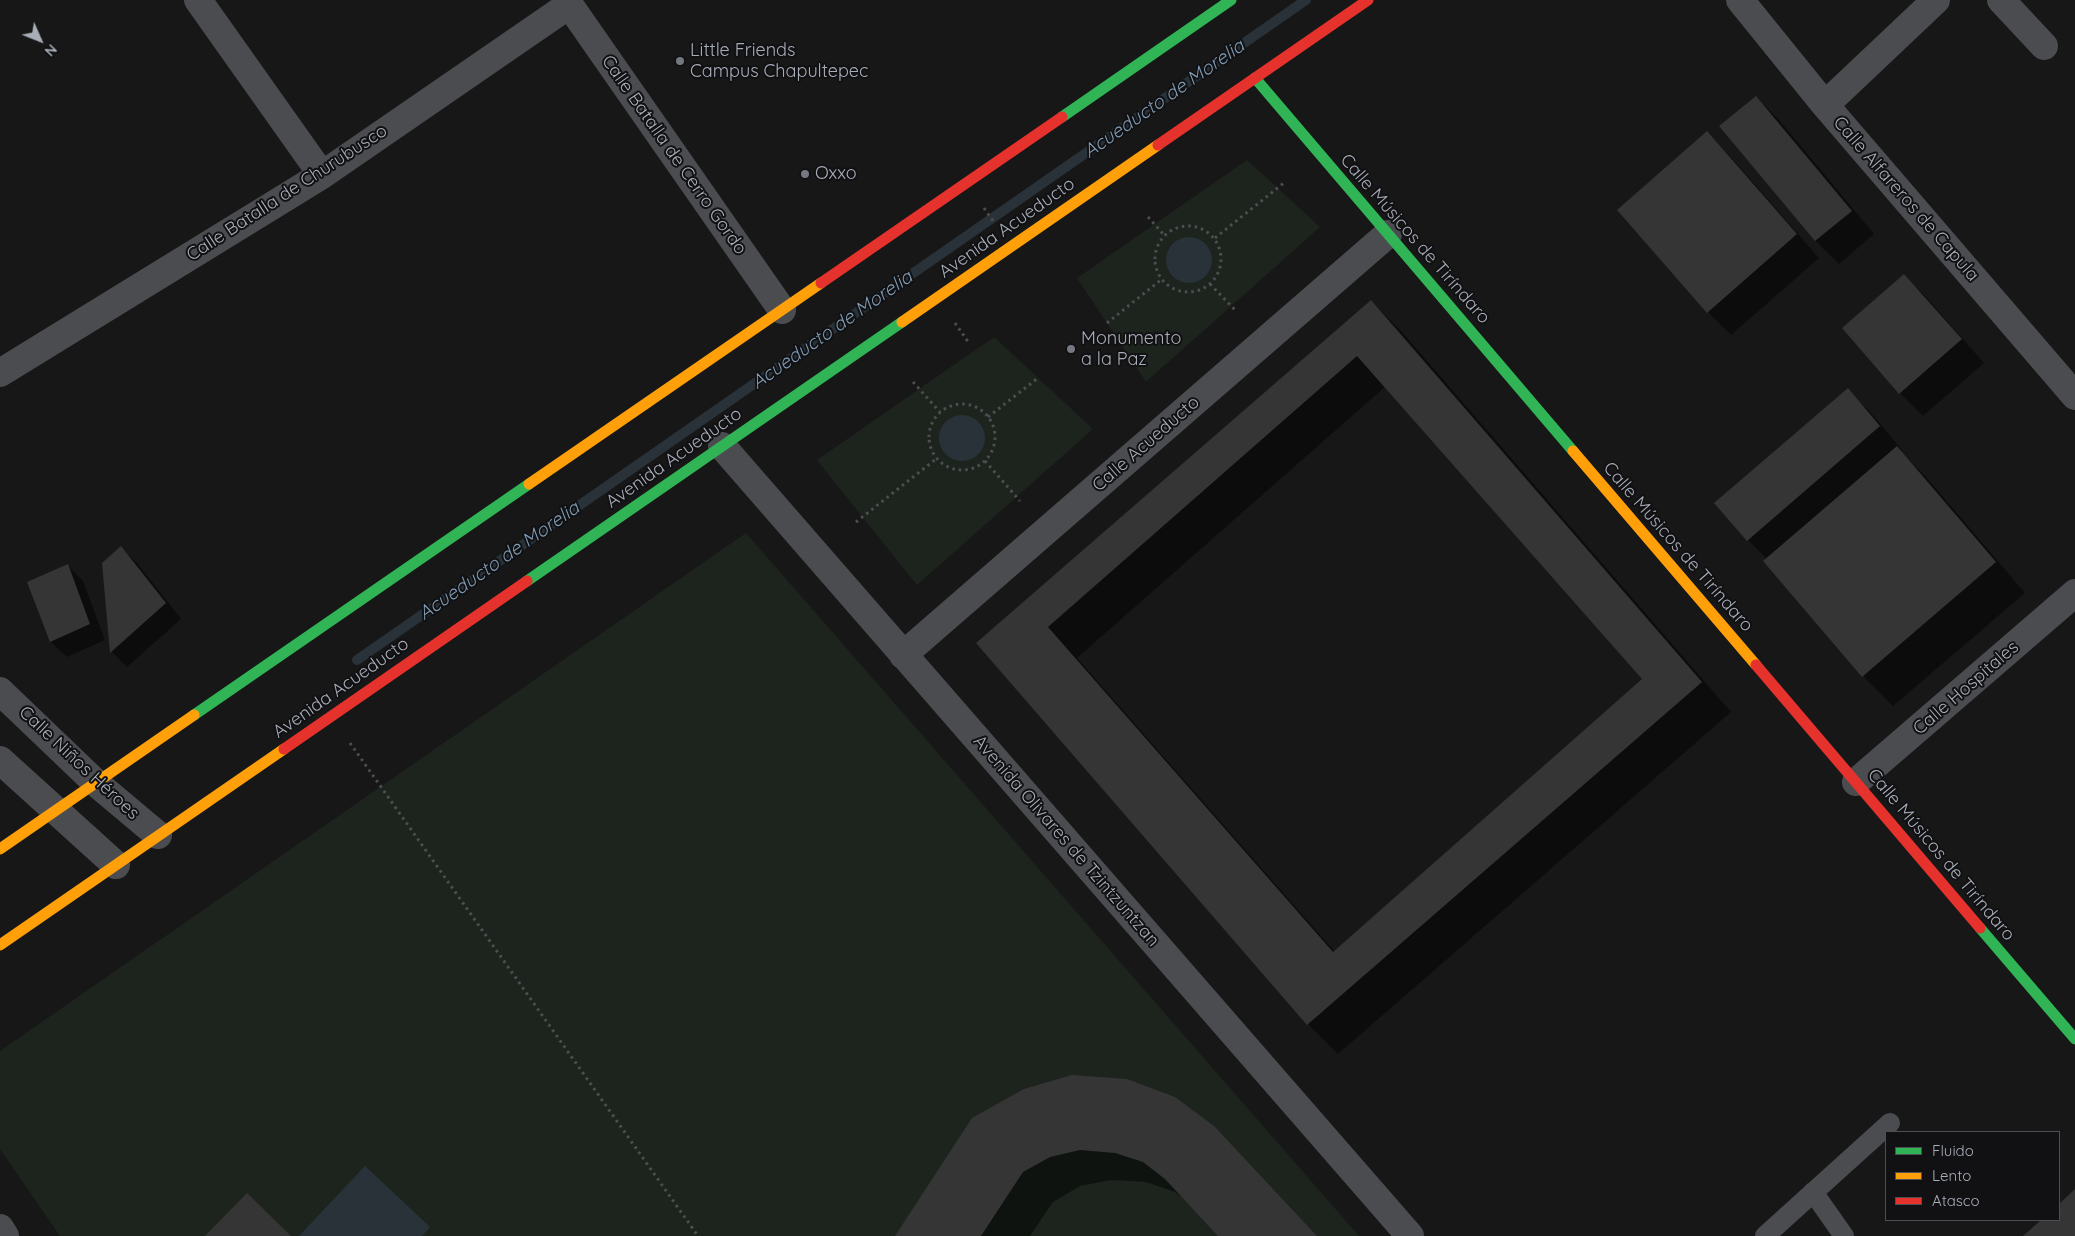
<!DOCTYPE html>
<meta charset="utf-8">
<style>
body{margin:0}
#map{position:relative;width:2075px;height:1236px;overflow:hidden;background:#171717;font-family:Quicksand,sans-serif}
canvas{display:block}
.legend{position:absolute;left:1885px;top:1131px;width:175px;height:90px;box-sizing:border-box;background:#111113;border:1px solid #4d4f55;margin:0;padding:6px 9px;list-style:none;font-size:15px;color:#a8adb8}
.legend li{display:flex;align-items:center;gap:10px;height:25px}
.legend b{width:25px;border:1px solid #4d4f55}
.north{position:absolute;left:15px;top:15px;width:50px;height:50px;-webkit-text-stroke:4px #111113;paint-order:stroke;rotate:134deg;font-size:14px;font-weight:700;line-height:20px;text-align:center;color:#a8adb8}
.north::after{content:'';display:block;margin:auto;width:18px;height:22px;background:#a8adb8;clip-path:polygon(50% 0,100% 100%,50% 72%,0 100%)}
</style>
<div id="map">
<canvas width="2075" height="1236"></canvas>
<ul class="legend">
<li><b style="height:6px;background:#30b455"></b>Fluido</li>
<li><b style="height:6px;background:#ff9f0a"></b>Lento</li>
<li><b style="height:6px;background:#e5322d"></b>Atasco</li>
</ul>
<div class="north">N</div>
</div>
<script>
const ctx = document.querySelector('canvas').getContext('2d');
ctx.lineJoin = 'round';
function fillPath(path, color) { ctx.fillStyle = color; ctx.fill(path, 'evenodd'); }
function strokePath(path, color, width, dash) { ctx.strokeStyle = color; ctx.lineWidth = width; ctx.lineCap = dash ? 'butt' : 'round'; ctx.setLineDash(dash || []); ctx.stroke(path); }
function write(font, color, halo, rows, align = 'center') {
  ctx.font = font + ' Quicksand,sans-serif'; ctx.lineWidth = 4; ctx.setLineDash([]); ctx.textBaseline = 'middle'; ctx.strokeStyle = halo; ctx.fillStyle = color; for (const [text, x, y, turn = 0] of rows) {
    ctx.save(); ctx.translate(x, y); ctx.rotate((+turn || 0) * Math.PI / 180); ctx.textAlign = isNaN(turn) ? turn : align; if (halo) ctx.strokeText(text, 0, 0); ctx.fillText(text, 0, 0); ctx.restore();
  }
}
fillPath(new Path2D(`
 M1247,160l73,67 -174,155 -69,-104z
 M994,337l99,92 -176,156 -100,-125z
 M746,533l613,703h-1299l-60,-87v-98z`), '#1d241e');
fillPath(new Path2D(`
 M1166 260a23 23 0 1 1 46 0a23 23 0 1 1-46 0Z
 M939 438a23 23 0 1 1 46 0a23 23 0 1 1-46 0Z
 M365,1166l65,61 -8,9h-123z`), '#2a3239');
fillPath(new Path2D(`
 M1756,97l23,23 95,114 -35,30 -23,-23 -95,-114z
 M1707,132l23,24 89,102 -88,77 -23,-23z
 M1904,275l23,23 57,65 -61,53 -23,-23z
 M1371,301l30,30 330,381 -393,342 -30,-30 -330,-381zM1386,386l258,294 -309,272 -258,-294z
 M1848,390l23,23 31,37 -1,1 25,26 99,116 -132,113 -30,-30 -96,-117 -19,-19z
 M121,548l16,15 44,56 -54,48 -15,-15 -9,-88z
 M67,565l16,16 22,59 -38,17 -16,-15 -22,-59z
 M973,1119l241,8 103,109h-97l-32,-34 -13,-10 -29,-10 -35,-2 -31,6 -27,16 -23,34h-134z`), '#0007');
strokePath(new Path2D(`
 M357,660l949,-660`), '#2a3239', 10);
fillPath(new Path2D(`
 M1756,96l96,115 -37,30 -96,-115z
 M1707,131l90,103 -90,79 -90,-103z
 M1904,274l58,65 -63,55 -57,-66z
 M1371,300l331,382 -395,343 -331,-382zM1357,356l285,323 -309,273 -285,-325z
 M1848,388l32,38 -133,115 -33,-38z
 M1897,446l99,116 -134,115 -99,-116z
 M121,546l45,57 -56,50 -8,-90z
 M68,564l22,60 -40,18 -23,-60z
 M1072,1075l55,4 48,18 39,29 103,110h-99l-53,-57 -22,-17 -28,-9 -35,-3 -30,7 -27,15 -42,64h-86l77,-118 52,-29z
 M2075,1189v47h-52l18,-16h18v-16z
 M247,1193l44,43h-86z`), '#353536');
strokePath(new Path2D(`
 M984,208l9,13
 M1148,217l17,19
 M1155 259a33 33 0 1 1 66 0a33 33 0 1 1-66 0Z
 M1215,238l70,-56
 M1210,284l27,28
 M955,323l14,20
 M1107,323l55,-44
 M913,382l27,30
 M929 437a33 33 0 1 1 66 0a33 33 0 1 1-66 0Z
 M988,417l50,-39
 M985,461l35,40
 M856,522l80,-63
 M350,743l348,493`), '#4d4e52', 3, [2.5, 4]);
strokePath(new Path2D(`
 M1813,1192l31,44
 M1765,1236l125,-113`), '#4b4c50', 20);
strokePath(new Path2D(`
 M198,0l124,175
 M566,0l216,310
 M1740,0l85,105 250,291
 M2001,0l43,46
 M1825,105l111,-105
 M0,373l322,-198 247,-170
 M722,446l688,790
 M903,655l485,-421
 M0,691l96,92 62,52
 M0,760l116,105
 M1856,782l219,-189
 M0,1228l5,8`), '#4b4c50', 28);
strokePath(new Path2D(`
 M1255,78l318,373
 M1062,117l169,-117
 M527,581l375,-259
 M194,715l335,-231
 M1980,928l95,111`), '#30b455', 11);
strokePath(new Path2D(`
 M902,322l256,-177
 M1573,451l183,214
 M529,484l292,-201
 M0,849l194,-134
 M0,945l284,-196`), '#ff9f0a', 11);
strokePath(new Path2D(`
 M1158,145l210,-145
 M821,283l241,-166
 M1756,665l224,263
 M284,749l243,-168`), '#e5322d', 11);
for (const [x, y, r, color] of [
 [680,61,5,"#757880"],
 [805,174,5,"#757880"],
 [1071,349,5,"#757880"]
]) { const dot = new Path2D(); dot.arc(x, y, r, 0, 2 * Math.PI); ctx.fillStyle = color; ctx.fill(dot); strokePath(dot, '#111113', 2); }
write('18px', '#a8adb8', '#111113', [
 ["Little Friends",690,51],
 ["Campus Chapultepec",690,72],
 ["Oxxo",815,174],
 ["Monumento",1081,339],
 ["a la Paz",1081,360]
], 'left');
write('18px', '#a8adb8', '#111113', [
 ["Calle Batalla de Cerro Gordo",674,155,55],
 ["Calle Batalla de Churubusco",287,193,-33],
 ["Calle Alfareros de Capula",1906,199,49],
 ["Avenida Acueducto",1007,228,-35],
 ["Calle Músicos de Tiríndaro",1415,239,49],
 ["Calle Acueducto",1146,444,-41],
 ["Avenida Acueducto",674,458,-35],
 ["Calle Músicos de Tiríndaro",1678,547,49],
 ["Avenida Acueducto",341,688,-35],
 ["Calle Hospitales",1966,688,-41],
 ["Calle Niños Héroes",79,763,43],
 ["Avenida Olivares de Tzintzuntzan",1066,841,49],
 ["Calle Músicos de Tiríndaro",1941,855,50]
]);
write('italic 19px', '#7f9bb3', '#111113', [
 ["Acueducto de Morelia",1164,99,-35],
 ["Acueducto de Morelia",832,330,-35],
 ["Acueducto de Morelia",499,561,-35]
]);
</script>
